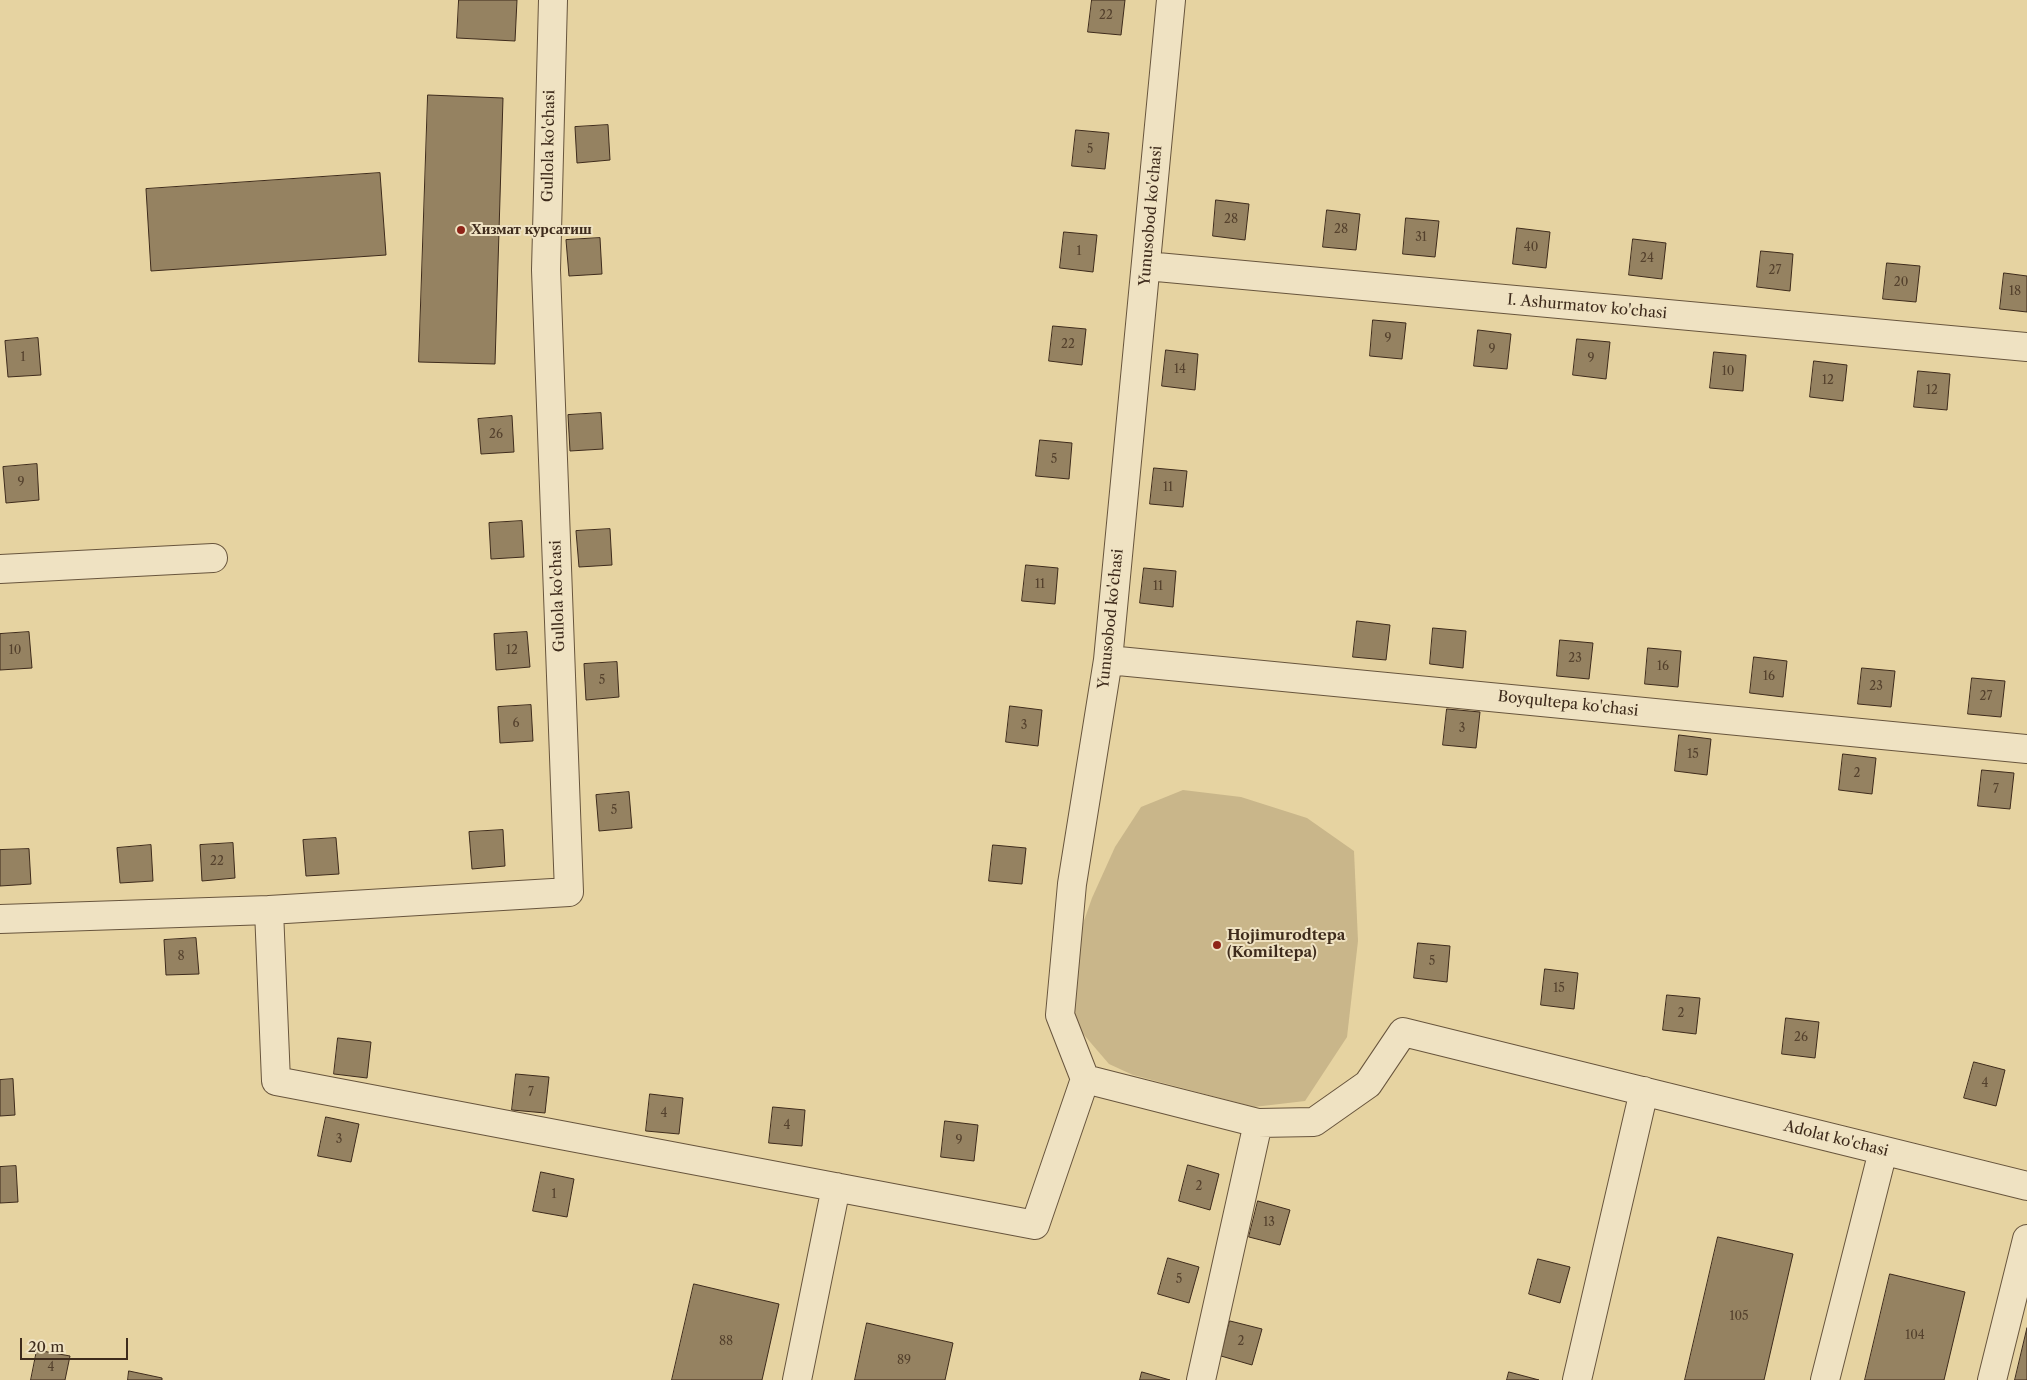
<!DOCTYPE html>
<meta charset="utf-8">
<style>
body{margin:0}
#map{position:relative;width:2027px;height:1380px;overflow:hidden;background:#e6d3a1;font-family:"Libre Caslon Text",serif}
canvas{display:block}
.scale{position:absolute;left:20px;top:1338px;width:108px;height:22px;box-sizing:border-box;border:2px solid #3e2b1c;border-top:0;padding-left:6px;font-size:15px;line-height:18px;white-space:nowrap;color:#3e2b1c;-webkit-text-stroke:4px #efe2c2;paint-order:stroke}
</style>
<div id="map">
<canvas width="2027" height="1380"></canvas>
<div class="scale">20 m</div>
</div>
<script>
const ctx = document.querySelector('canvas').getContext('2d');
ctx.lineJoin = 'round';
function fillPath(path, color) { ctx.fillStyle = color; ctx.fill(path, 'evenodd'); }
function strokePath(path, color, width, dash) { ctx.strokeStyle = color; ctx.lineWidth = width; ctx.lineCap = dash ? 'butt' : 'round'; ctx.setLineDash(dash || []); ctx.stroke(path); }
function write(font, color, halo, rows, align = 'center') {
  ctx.font = font + ' "Libre Caslon Text",serif'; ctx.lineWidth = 4; ctx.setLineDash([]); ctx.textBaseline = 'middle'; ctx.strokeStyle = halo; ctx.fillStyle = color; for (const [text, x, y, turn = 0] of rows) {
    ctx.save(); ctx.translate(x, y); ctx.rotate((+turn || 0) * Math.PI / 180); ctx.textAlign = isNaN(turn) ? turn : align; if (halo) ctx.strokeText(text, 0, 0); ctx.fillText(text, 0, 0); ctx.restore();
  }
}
fillPath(new Path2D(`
 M1183,790l58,7 66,21 47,33 4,90 -11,96 -42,64 -51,6 -121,-32 -24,-11 -37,-43 2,-72 18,-51 23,-51 26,-40z`), '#c9b68a');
const building = new Path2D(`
 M459,0h58l-2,41 -58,-3z
 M1092,0h33l-4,35 -33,-3z
 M428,95l75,3 -8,266 -76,-2z
 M608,125l2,35 -33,3 -2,-36z
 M1076,130l33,3 -4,36 -33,-3z
 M380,173l6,82 -235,16 -5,-82z
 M1216,200l33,4 -4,36 -32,-4z
 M1327,210l33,4 -4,36 -33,-3z
 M1406,218l33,3 -4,36 -32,-3z
 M1517,228l33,4 -4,36 -33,-4z
 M1064,232l33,3 -4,37 -33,-4z
 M600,238l2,36 -33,2 -3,-36z
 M1633,239l33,4 -4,36 -33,-4z
 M1761,251l32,3 -3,37 -33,-4z
 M1887,263l33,3 -4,36 -33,-3z
 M2004,273l23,3v36l-27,-3z
 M1373,320l33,3 -4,36 -32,-3z
 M1053,326l33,3 -4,36 -33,-4z
 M1478,330l33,4 -4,35 -33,-3z
 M38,338l3,37 -33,2 -3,-36z
 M1577,339l33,3 -4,37 -33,-4z
 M1166,350l32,4 -3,36 -33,-4z
 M1714,352l32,3 -3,36 -33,-3z
 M1814,361l33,4 -4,36 -33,-4z
 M1918,371l32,3 -3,36 -33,-3z
 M601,413l2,36 -33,2 -2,-36z
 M512,416l2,36 -33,2 -3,-35z
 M1040,440l32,3 -3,36 -33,-3z
 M37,464l2,36 -33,3 -3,-36z
 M1154,468l33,3 -4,36 -33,-3z
 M522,521l2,36 -33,2 -2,-36z
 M610,529l2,36 -33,2 -3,-36z
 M1026,565l32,3 -3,36 -33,-3z
 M1144,568l32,3 -3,36 -33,-4z
 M1357,621l33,4 -4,35 -33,-3z
 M1433,628l33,3 -3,37 -33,-4z
 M29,632l3,36 -32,2v-36z
 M527,632l3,35 -34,3 -2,-36z
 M1560,640l33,3 -4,36 -32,-3z
 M1648,648l33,3 -3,36 -33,-3z
 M1754,657l33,4 -4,36 -33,-4z
 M617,662l2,35 -33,3 -2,-36z
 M1862,668l33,3 -4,36 -33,-3z
 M1972,678l33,3 -4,36 -33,-3z
 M531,705l2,36 -33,2 -2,-36z
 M1010,706l32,4 -4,36 -32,-4z
 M1447,709l33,3 -4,36 -33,-3z
 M1679,735l32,4 -4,36 -32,-4z
 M1843,754l33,4 -4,36 -33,-4z
 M1982,770l32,3 -4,36 -32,-3z
 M629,792l3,36 -33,3 -3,-36z
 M503,830l2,36 -33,3 -3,-37z
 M336,838l3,36 -33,2 -3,-36z
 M233,843l2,35 -33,3 -2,-36z
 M151,845l2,36 -33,2 -3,-35z
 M993,845l33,3 -4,36 -33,-3z
 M29,849l2,35 -31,2v-36z
 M196,938l3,36 -33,1 -2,-35z
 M1418,943l32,3 -3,36 -33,-4z
 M1545,969l33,4 -4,36 -33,-4z
 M1667,995l33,3 -4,36 -33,-4z
 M1786,1018l33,4 -4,36 -33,-4z
 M338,1038l33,4 -4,36 -33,-4z
 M1974,1062l31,8 -9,36 -32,-8z
 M516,1074l33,3 -4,36 -33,-3z
 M13,1079l2,36 -15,1v-36z
 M650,1094l33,4 -4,36 -33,-3z
 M773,1107l32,3 -3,36 -33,-3z
 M326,1117l33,7 -8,38 -33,-6z
 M945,1121l33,4 -4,36 -33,-4z
 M1188,1165l31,9 -9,36 -31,-9z
 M16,1166l2,36 -18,1v-36z
 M541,1172l33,7 -7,38 -34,-6z
 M1258,1201l32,9 -10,35 -31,-8z
 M1718,1237l75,17 -29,126h-79z
 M1168,1258l31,9 -10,36 -31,-9z
 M1538,1259l32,8 -10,36 -31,-9z
 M1890,1274l75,18 -21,88h-79z
 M694,1284l85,20 -17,76h-90z
 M1230,1321l32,8 -10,36 -31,-9z
 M867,1323l86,20 -8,37h-90z
 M2027,1328v52h-12z
 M37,1350l33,6 -5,24h-34z
 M129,1371l33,7v2h-34z
 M1142,1372l28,8h-30z
 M1509,1372l30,8h-32z`);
fillPath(building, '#958261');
strokePath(building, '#3e2b1c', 1);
const minor = new Path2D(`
 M1146,266l881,81
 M0,569l213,-11
 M1108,660l919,89
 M269,910l300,-18 -23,-622 7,-270
 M0,919l269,-9 7,171 759,144 50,-146 -25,-64 12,-131 36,-224 63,-660
 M1085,1079l173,44
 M797,1380l39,-193
 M1201,1380l57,-257 56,-1 54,-38 35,-52 624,154
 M1577,1380l67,-289
 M1825,1380l58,-229
 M1992,1380l35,-141`);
strokePath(minor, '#68553d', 30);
strokePath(minor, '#efe2c2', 28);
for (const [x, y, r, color] of [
 [461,230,5,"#8f2418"],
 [1217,945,5,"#8f2418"]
]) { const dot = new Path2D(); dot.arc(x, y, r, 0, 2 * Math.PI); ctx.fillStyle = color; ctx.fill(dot); strokePath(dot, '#efe2c2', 2); }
write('12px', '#54412d', null, [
 ["22",1106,16],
 ["5",1090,150],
 ["28",1231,220],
 ["28",1341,230],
 ["31",1421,238],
 ["40",1531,248],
 ["1",1079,252],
 ["24",1647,259],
 ["27",1775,271],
 ["20",1901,283],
 ["18",2015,292],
 ["9",1388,339],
 ["22",1068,345],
 ["9",1492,350],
 ["1",23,358],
 ["9",1591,359],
 ["14",1180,370],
 ["10",1728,372],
 ["12",1828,381],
 ["12",1932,391],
 ["26",496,435],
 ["5",1054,460],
 ["9",21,483],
 ["11",1168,488],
 ["11",1040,585],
 ["11",1158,587],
 ["10",15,651],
 ["12",512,651],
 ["23",1575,659],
 ["16",1663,667],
 ["16",1769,677],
 ["5",602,681],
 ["23",1876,687],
 ["27",1986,697],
 ["6",516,724],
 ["3",1024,726],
 ["3",1462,729],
 ["15",1693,755],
 ["2",1857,774],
 ["7",1996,790],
 ["5",614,811],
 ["22",217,862],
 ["8",181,957],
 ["5",1432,962],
 ["15",1559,989],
 ["2",1681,1014],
 ["26",1801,1038],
 ["4",1985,1084],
 ["7",531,1093],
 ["4",664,1114],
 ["4",787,1126],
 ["3",339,1140],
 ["9",959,1141],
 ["2",1199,1187],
 ["1",554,1195],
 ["13",1269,1223],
 ["5",1179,1280],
 ["105",1739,1317],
 ["104",1915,1336],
 ["88",726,1342],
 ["2",1241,1342],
 ["89",904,1361],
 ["4",51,1368]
]);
write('15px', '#3e2b1c', '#efe2c2', [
 ["Gullola ko'chasi",549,146,-89],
 ["Yunusobod ko'chasi",1151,216,-85],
 ["I. Ashurmatov ko'chasi",1587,307,5],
 ["Gullola ko'chasi",558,596,-92],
 ["Yunusobod ko'chasi",1111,619,-84],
 ["Boyqultepa ko'chasi",1568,704,6],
 ["Adolat ko'chasi",1836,1139,14]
]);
write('bold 15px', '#3e2b1c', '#efe2c2', [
 ["Хизмат курсатиш",471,230],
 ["Hojimurodtepa",1227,936],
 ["(Komiltepa)",1227,953]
], 'left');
</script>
